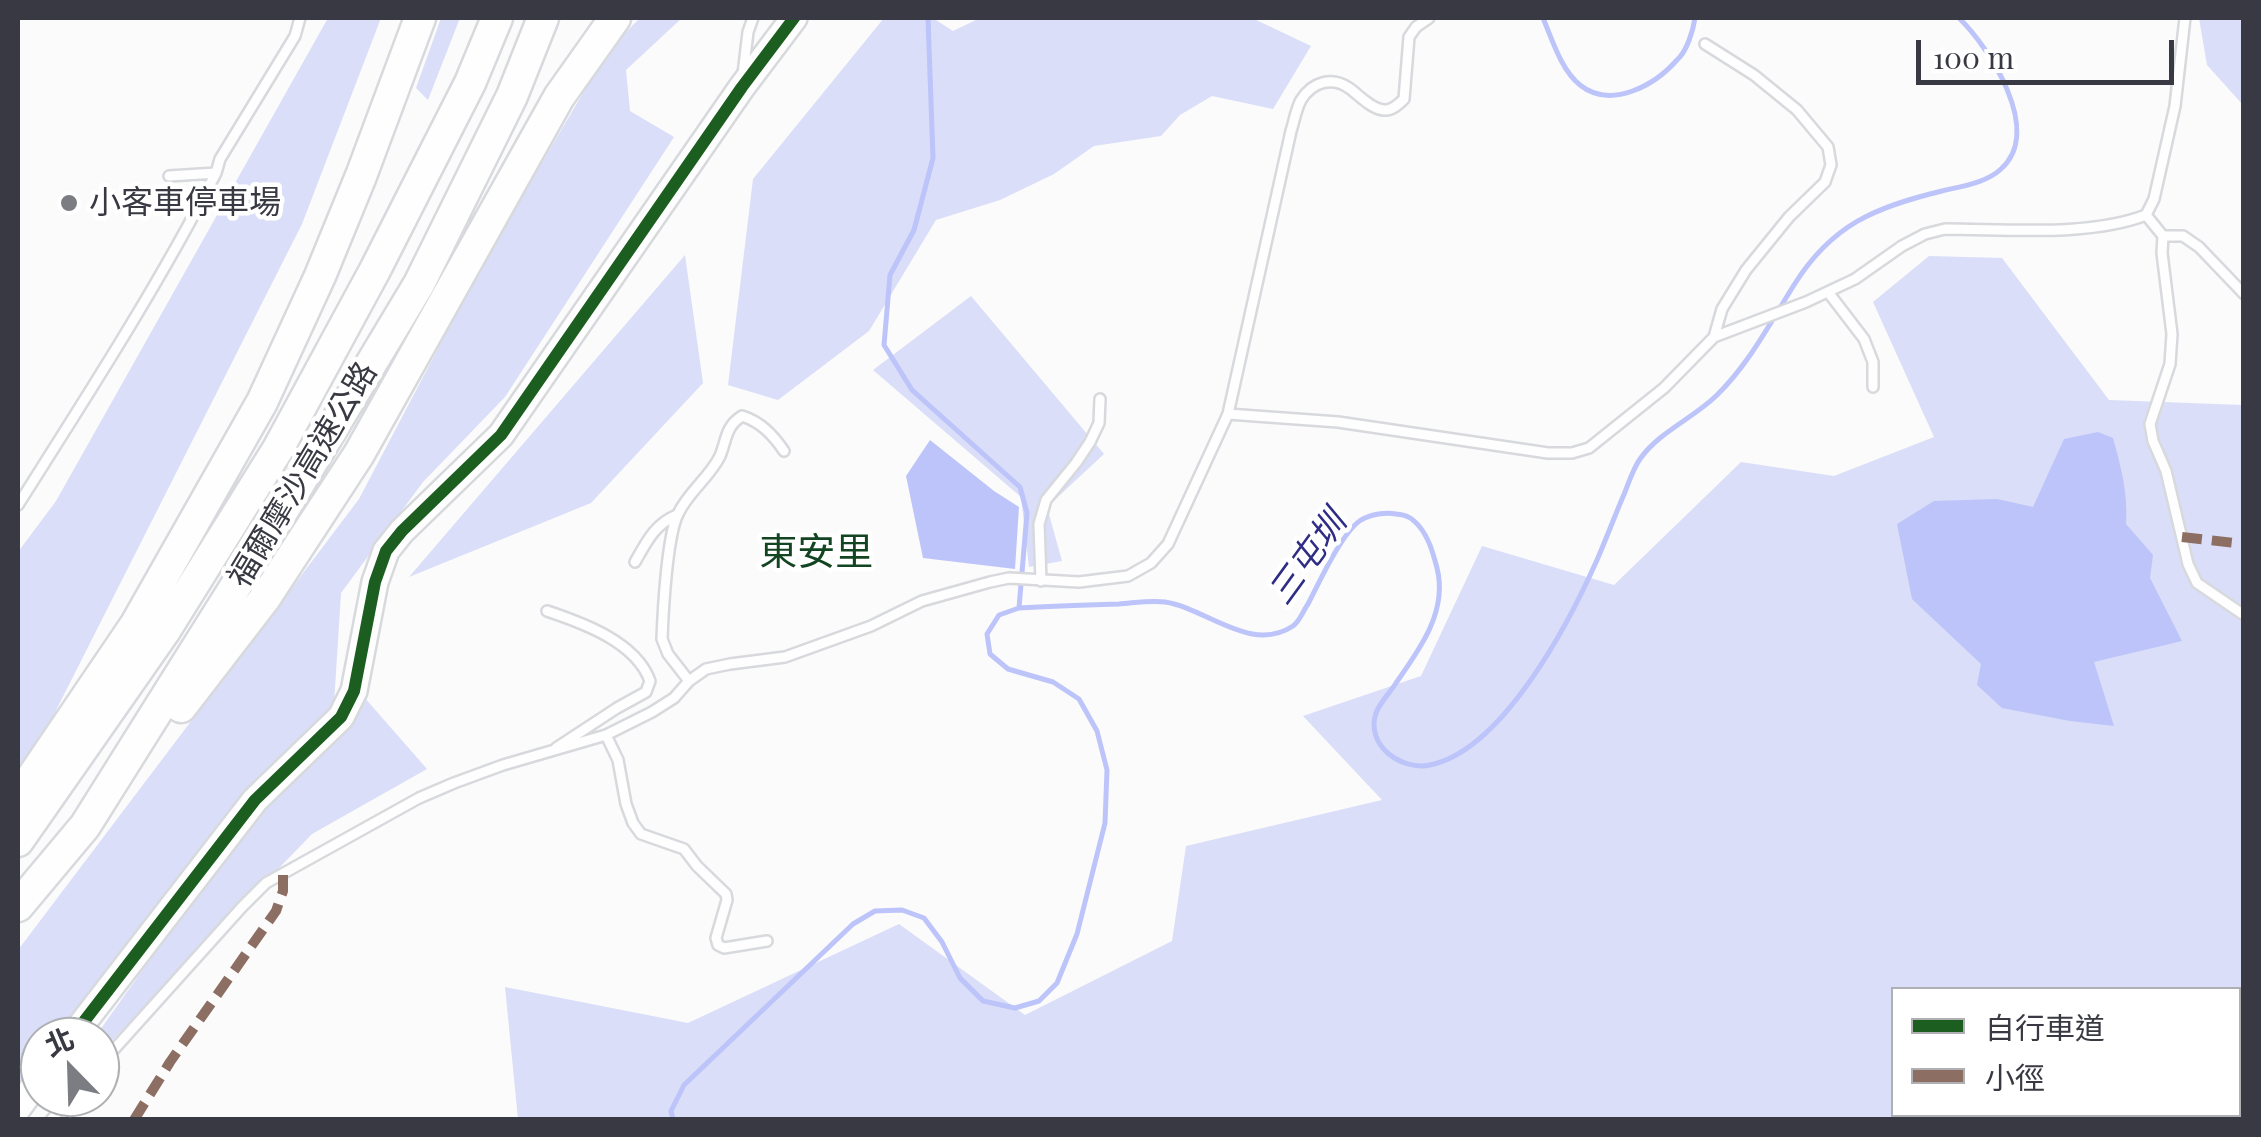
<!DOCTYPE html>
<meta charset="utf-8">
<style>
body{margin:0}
#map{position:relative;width:2261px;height:1137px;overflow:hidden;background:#fbfbfb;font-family:"Playfair Display","Noto Sans TC",serif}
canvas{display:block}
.frame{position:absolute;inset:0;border:20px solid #383942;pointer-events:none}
.legend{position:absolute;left:1891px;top:987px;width:350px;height:130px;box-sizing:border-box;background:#fff;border:2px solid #afb0b3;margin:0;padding:12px 18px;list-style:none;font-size:30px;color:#383942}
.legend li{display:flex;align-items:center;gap:20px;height:50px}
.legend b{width:50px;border:2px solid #afb0b3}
.north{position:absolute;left:20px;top:1017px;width:100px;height:100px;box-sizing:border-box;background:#fff;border:2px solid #afb0b3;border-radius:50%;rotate:337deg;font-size:28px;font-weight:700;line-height:40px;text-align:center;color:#383942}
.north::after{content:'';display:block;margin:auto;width:35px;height:45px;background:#7c7d83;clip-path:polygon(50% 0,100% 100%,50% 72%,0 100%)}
.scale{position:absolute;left:1916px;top:40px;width:258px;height:45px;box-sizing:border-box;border:5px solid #383942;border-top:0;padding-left:12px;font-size:30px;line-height:35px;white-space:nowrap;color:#383942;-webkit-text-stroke:8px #fff;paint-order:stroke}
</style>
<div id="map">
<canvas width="2261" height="1137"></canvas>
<div class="frame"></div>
<ul class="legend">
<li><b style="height:12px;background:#1b5e20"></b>自行車道</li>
<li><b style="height:12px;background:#8d6e63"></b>小徑</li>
</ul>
<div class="north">北</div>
<div class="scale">100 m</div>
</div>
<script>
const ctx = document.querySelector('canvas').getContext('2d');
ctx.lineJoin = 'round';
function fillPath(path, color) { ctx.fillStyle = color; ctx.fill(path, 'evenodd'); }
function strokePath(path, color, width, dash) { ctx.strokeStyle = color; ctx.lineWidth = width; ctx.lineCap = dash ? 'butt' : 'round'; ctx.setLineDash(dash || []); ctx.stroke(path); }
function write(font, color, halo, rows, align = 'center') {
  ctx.font = font + ' "Playfair Display","Noto Sans TC",serif'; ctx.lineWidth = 9; ctx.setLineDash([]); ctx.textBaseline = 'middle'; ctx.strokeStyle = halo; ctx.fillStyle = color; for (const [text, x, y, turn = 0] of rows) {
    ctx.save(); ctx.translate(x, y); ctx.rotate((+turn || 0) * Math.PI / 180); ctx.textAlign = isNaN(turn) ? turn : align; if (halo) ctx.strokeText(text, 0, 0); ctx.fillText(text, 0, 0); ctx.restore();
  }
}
fillPath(new Path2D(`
 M328,18h53l-79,206 -262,518 -22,26v-216l38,-51z
 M441,18h19l-32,82 -12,-12z
 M640,18h42l-56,52 4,41 44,26 -169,260 -82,85 -82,111 -7,111 -103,103 -176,230h-15v20l-22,29v-136l341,-451 126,-240 124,-210z
 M884,18h49l20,13 27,-13h272l59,28 -38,63 -61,-13 -32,19 -19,21 -67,10 -40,28 -54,26 -64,20 -67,111 -91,69 -50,-15 25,-206z
 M2199,18h44v87l-36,-40z
 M685,255l18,128 -112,120 -182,74z
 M1929,256l73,2 107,142 134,5v714h-1725l-13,-132 183,36 211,-99 126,91 147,-74 14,-95 196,-46 -79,-84 118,-40 61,-130 132,39 127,-123 93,14 100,-39 -61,-135zM1894,990h344v124h-344z
 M971,296l133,158 -57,53 15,54 -33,6 -8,-70 -148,-127z
 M364,697l63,72 -115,65 -212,219v-16h-5l132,-186 123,-130z`), '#dadef8');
fillPath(new Path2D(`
 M2098,432l15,6c8,29 15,55 13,86l27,31 -3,23 32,63 -88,21 20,64 -44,-5 -68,-13 -25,-23 4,-21 -69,-65 -15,-75 37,-23 63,-2 36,8 31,-68z
 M930,440l64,51 25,16 -4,62 -92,-11 -17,-82z`), '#bcc4fa');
strokePath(new Path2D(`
 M928,18l5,140 -19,72 -24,45 -6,70 28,45 108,97 7,26 -8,95
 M1543,18c9,21 18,52 37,67 31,25 75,0 97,-25 10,-9 16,-29 18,-42
 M673,1120l-2,-9 13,-26 169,-161 22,-13 27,-1 22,8 18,24 18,36 23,23 32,7 24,-7 18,-18 20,-49 28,-111 2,-53 -10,-39 -18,-32 -26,-17 -45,-13 -18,-15 -3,-20 12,-19 20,-7c34,-2 67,-3 100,-4 15,-1 31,-4 46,-2 41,6 86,52 128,24 7,-5 10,-15 15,-22 11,-21 34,-72 53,-84 10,-6 25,-8 35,-6 11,1 16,4 23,12 10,12 14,27 18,42 11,43 -17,81 -41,115 -6,10 -16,19 -20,30 -11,32 25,58 54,52 73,-15 139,-142 167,-205 10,-23 18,-45 28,-68 4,-10 8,-23 15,-33 19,-27 52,-40 76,-63 33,-32 54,-73 78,-111 38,-61 82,-78 148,-94 20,-5 44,-8 59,-22 43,-38 -12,-122 -42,-151`), '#bcc4fa', 5);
const lane = new Path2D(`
 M1705,44l49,31 43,35 31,37 3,18 -6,17 -36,35 -43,53 -24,39 -8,28
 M743,74l5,-42 5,-14
 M169,176l47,-3 4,-14 75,-123 5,-18
 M2146,215l17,21 -1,17 10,81 -2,30 -20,60 3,17 13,30 22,93 9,19 47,32
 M2163,236h20l16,11 45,47
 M1828,292l36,47 9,23v25
 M1228,414l110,8 210,31h24l17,-5 75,-60 50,-51 92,-35 49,-23 47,-33 23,-12 20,-5c62,0 144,8 201,-14l8,-16 21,-93 10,-88
 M18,505c69,-109 139,-217 198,-332
 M635,562c12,-21 20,-38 42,-47
 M1041,581l-2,-57 7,-24 30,-37 14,-21 9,-19 1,-24
 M547,611c36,12 89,31 103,70l-4,11 -29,16 -61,40
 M689,681l-21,-27 -6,-15c1,-28 5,-103 16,-125 10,-22 32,-37 42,-58 7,-17 5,-29 22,-40 19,6 31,19 42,35
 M606,735l12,25 8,44 7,19 8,11 43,15 13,17 29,28 1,6 -11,38 2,7 6,3 43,-7
 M100,1065l142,-158 24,-24 153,-85 35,-15 49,-18 103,-30 46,-23 22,-14 15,-17 17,-12 24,-5 55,-7 86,-31 51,-25 68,-19 19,-4 70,4 49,-6 23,-13 17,-19 60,-130 63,-283c3,-9 5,-22 10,-31 11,-18 31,-24 48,-12 10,7 22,21 35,22 8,1 15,-6 20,-11l5,-62 7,-10 13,-9
 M51,1120l20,-23`);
const secondary = new Path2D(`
 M72,1037l183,-237 86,-83 13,-26 21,-109 11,-31 16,-20 99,-96 241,-348 52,-69
 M18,1108l22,-30`);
const highway = new Path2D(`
 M181,707l84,-109 94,-144 200,-357 56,-79
 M18,798l118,-174 126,-222 58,-126 41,-100 59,-158
 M18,841l146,-209 114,-183 97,-179 95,-187 27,-65
 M18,906l67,-80 194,-309 140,-233 93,-188 31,-78`);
strokePath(lane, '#d7d9dd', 14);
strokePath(secondary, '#d7d9dd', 30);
strokePath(highway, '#d7d9dd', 35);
strokePath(lane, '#fefefe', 9);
strokePath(secondary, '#fefefe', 25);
strokePath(highway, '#fefefe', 30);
strokePath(new Path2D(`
 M2182,537l62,7
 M134,1120l36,-58 106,-151 7,-20v-18`), '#8d6e63', 10, [20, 10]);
strokePath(new Path2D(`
 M72,1037l183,-237 86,-83 13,-26 21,-109 11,-31 16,-20 99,-96 241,-348 52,-69`), '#1b5e20', 12);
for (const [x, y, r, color] of [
 [69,203,10,"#7c7d83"]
]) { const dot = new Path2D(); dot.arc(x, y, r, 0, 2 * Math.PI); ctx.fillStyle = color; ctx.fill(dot); strokePath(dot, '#fff', 4); }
write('32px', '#383942', '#fff', [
 ["小客車停車場",89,203]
], 'left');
write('32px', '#383942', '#fff', [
 ["福爾摩沙高速公路",303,475,-59]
]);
write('italic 35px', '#302d85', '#fff', [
 ["三屯圳",1308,558,-54]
]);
write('38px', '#144522', '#fff', [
 ["東安里",816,553]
]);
</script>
